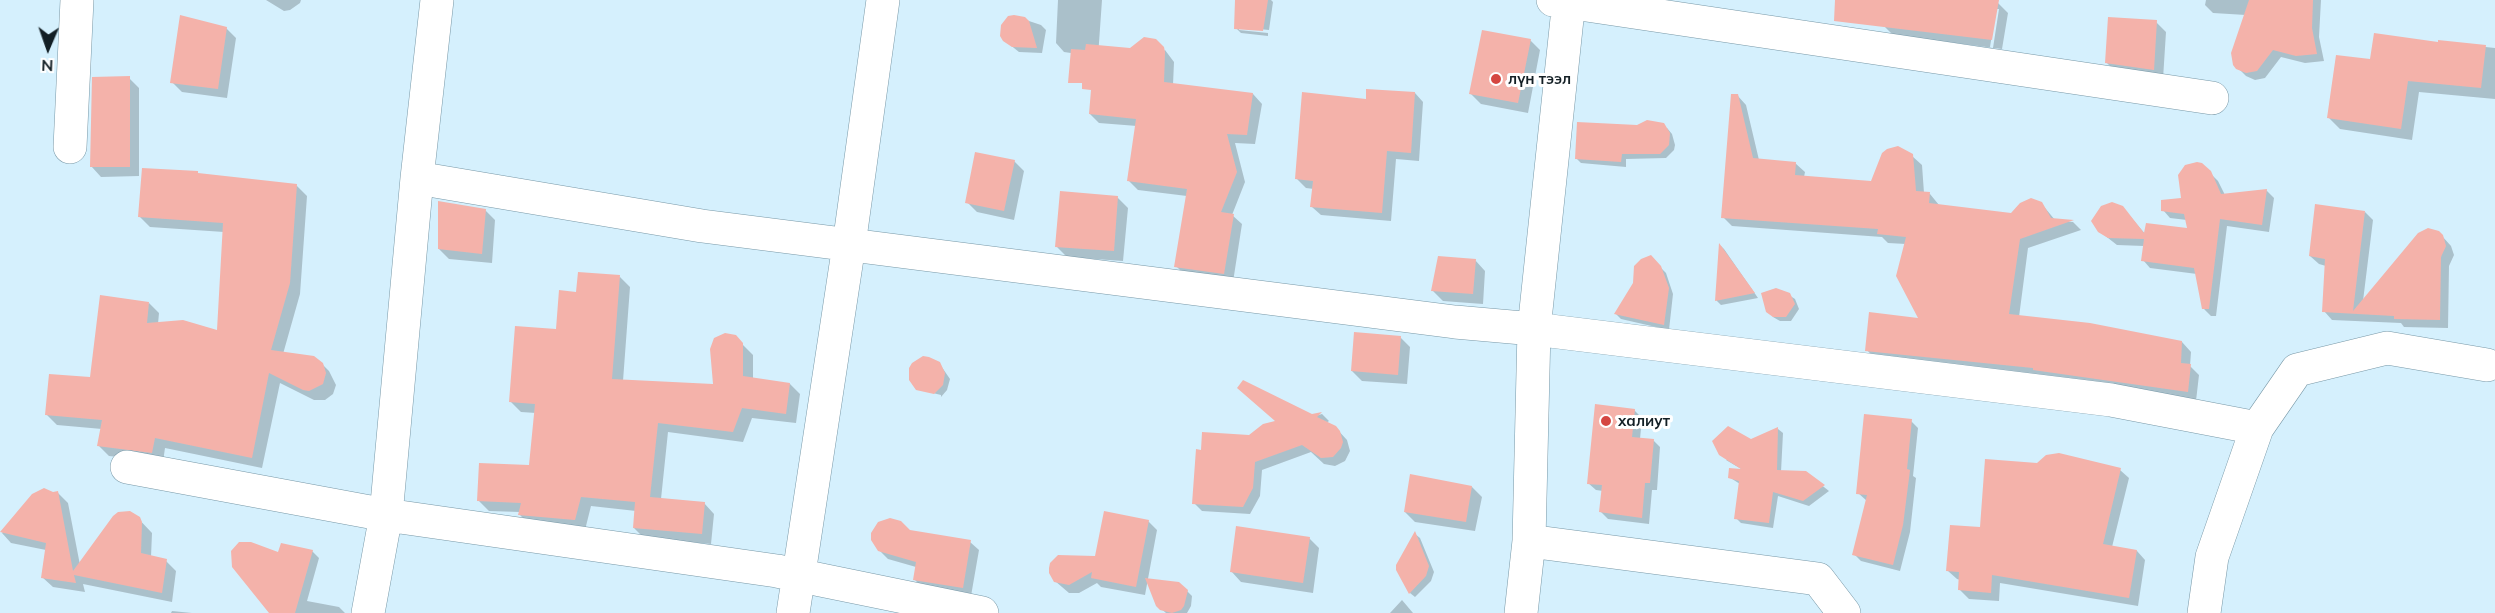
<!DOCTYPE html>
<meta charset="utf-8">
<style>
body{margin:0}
#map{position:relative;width:2495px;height:613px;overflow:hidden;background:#d5f0fd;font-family:Mulish,sans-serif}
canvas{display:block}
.north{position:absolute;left:18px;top:18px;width:60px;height:60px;-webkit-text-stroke:4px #fff;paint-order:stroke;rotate:182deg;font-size:16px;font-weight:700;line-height:24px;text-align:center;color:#131f25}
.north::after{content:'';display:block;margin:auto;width:21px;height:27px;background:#131f25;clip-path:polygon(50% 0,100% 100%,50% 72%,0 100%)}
</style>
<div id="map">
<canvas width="2495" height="613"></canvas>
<div class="north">N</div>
</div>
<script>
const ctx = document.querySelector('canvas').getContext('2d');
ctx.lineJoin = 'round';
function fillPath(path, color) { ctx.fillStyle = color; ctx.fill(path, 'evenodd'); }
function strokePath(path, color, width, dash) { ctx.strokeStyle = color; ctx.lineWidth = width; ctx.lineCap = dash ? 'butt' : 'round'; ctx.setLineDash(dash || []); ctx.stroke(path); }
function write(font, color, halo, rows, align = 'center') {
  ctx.font = font + ' Mulish,sans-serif'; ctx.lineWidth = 6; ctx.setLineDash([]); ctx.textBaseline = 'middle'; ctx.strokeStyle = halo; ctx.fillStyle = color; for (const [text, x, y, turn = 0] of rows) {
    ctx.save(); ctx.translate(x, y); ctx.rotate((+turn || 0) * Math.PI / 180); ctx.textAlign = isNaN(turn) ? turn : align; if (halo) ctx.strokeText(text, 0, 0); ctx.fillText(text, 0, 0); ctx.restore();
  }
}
fillPath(new Path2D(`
 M266,0h35l-1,3 -10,7 -6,1z
 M1058,0h44l-4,57 -34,-5 -8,-9z
 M1237,0h34l2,2 -4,28 -30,-3v3l29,3v3l-27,-3 -5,-5z
 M1886,0h93l19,3 10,10 -6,36 -109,-14 -10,-10zM1996,9h3l-6,39 -3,-1z
 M2206,0h115l-2,37 5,24 -19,2 -24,-6 -16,21 -10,2 -9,-4 -8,-8 8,-53 -33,-2 -8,-8z
 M1014,16l27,9 5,5 -4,23 -23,-1 -15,-12z
 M2156,22l10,10 -3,47 -46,-6 -10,-10z
 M226,28l10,10 -9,60 -45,-6 -10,-10z
 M1530,40l10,10 -12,63 -47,-9 -10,-10z
 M2439,42l56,6v51l-76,-7 -7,48 -72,-11 -11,-11 42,-57 68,-17z
 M1165,50l9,12 -1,23 80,9 9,10 -7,40 -20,-1 10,39 -13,33 10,9 -9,58 -48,-7 -9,-9 11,-70 -49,-6 -9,-9 8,-55 -38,-3 -9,-9z
 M129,78l10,10v88l-38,1 -10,-11z
 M1415,93l8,9 -4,59 -23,-2 -5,62 -70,-6 -9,-8 2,-18 -8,-1 -9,-9 70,-78z
 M1737,95l9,10 13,55 36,3 10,9 -1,5 68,6 40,-27 10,9 2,28 6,1 9,11 72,9 30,-11 14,17 18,2 8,8 -53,18 -9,69 163,25 9,10 -1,14 9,9 -3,26 -320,-41 -9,-10 54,-30 -15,-76 -18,-1 -6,-6 -150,-11 -9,-9z
 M1667,128l5,6 3,11 -1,5 -8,8 -40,1v8l-45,-4 -5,-5z
 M1014,161l10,10 -10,49 -37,-8 -10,-10z
 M2202,165l16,16 7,14 41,-5 8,8 -5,34 -42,-6 -11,90h-5l-7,-7 -7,-35 -47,-6 -7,-8 1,-14 -27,-1 -18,-14 31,-15 16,19 43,-5 -2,-10 -17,-2 -7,-8 20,-11z
 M199,175l97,10 11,11 -7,98 -17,60 35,6 11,11 7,14 -3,9 -8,6h-11l-34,-17 -18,85 -97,-20 -2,14 -54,-6 -10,-10 3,-17 -45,-4 -10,-10 44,-36 58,-76 10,10 -1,11 60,8 6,-100 -74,-5 -10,-10z
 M1117,197l11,11 -5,53 -56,-4 -10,-10z
 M485,210l10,10 -3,43 -43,-4 -10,-10z
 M2365,212l8,8 -10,81 79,-65 9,10 3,9 -5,11 -1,62 -44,-1 -3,-4 -69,-3 -8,-9 2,-45 -7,-2 -9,-8z
 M1721,246l3,3 34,49 -37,7 -5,-5z
 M1650,257l16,16 7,21 -4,36 -48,-11 -5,-5z
 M1475,260l10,11 -2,33 -40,-3 -10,-10z
 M620,277l10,10 -7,94 92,5 20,-49 18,18v24l37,5 10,10 -4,29 -44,-5 -9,24 -75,-10 -7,67 43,4 10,11 -3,30 -67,-6 -10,-10 2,-17 -45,-5 -6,24 -55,-5 -10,-10v-3l-31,-1 -11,-11 53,-33 5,-54 -15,-1 -10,-10 47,-71 20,-37z
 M1781,290l14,9 4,10 -8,12h-11l-7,-4 -10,-23z
 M1400,337l10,10 -3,37 -45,-3 -10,-10z
 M939,363l11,16 -3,11 -6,7v-2l-25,-6 -3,-4 -4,-11z
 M1634,410l8,8 -2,21 13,1 7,7 -3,43h-5l-3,34 -41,-5 -8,-8 3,-20 -7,-1 -8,-7z
 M1322,414l7,7 -3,2 9,4 12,13 3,11 -5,10 -10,5 -11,-2 -13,-12 -49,18 -2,26 -10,18 -48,-3 -8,-8 8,-52z
 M1911,421l7,7 -5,48 3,2 -6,54 -10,39 -39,-10 -7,-7 13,-53 -9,-8z
 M1778,429l5,4 -2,39h24l24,19 -20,15 -31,-10 -5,32 -32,-5 -5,-5 4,-34 -11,-7 14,-7 -17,-10 25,-19z
 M2037,464l83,6 9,8 -17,69 25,4 8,9 -7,46 -138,-23 -1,18 -30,-2 -9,-9v-10l-3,-1 -9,-8z
 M1472,487l10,10 -7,34 -60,-9 -10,-10z
 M58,493l10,10 12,62 54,-51 18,19 -1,24 15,4 10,10 -4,31 -89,-18 2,8 -32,-5 -11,-10 4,-27 -35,-7 -9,-10 30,-38z
 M1148,521l9,9 -12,65 -44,-8 -4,-4 -18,10h-10l-14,-12 41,-24z
 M909,531l61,11 9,8 -8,46 -48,-8 -9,-9 2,-12 -28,-8 -9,-9z
 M1415,534l5,4 14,34 -3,9 -16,16 -5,-4z
 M1309,538l10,10 -6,45 -72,-11 -10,-11z
 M312,551l7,7 -12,43 32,6 6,6h-74l8,-59z
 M1187,591l5,5 -1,10 -4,7h-21l-9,-8z
 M1402,600l11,13h-23z
 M172,611l20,2h-21z`), '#0003');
fillPath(new Path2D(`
 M1235,0h33l-5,31 -29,-2z
 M1835,0h164l-7,40 -158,-19z
 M2249,0h64l-1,28 5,26 -21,2 -23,-6 -16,21 -11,2 -10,-4 -3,-4 -2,-12z
 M180,15l47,12 -9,62 -48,-6z
 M1014,15l11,2 4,4 8,27 -25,-1 -9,-6 -3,-5 1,-11 7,-9z
 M2108,17l49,3 -3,50 -49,-7z
 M1482,30l49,9 -13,64 -49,-9z
 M2374,33l64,9v-2l48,5 -5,43 -73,-7 -7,48 -74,-11 9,-63 34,4z
 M1144,37l12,2 8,8 1,5 -1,30 89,11 -6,42 -20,-1 10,38 -16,40 13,2 -10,60 -50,-7 13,-78 -60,-8 9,-62 -47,-5 2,-24 -9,-1v-6h-14l3,-34 14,1 1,-6 44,4z
 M130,76v91h-40l2,-90z
 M1366,89l49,3 -4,61 -24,-2 -5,62 -72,-6 3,-26 -18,-2 7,-87 64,7z
 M1731,94h7l15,64 43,4 -1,13 76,6 11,-28 5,-4 11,-3 15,8 3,37 14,1 -1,11 82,10 9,-10 11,-5 11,4 9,16 23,2 -54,19 -11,75 81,9 92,18 -1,22 10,1 -3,28 -155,-22v-2l-168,-17 4,-39 49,6 -22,-42 10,-39 -29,-3 1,-5 -157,-11z
 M1647,120l17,3 6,10 -1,12 -9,9h-38l-1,8 -46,-3 2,-37 60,3z
 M975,152l40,8 -11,51 -39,-8z
 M2197,162l5,1 9,8 10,23 46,-5 -5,36 -42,-6 -11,90h-7l-8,-41 -53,-7 3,-22 -36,-1 -10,-6 -7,-11 10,-15 11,-4 11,4 21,27 2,-10 41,5 -3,-14 -23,-3v-11l20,-2 -3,-23 7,-10z
 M142,168l56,3v2l99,11 -7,99 -19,67 43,6 9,7 3,10 -3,11 -14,7 -6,-1 -34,-17 -17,85 -97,-20 -3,15 -55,-7 5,-26 -57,-5 4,-41 41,3 10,-82 49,7 -2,21 36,-3 34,10 6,-107 -85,-6z
 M1060,191l58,5 -4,55 -59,-4z
 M438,201l48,8 -4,45 -44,-5z
 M2315,204l50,7 -12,100 65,-78 10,-5 11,3 4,4 3,11 -5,11 -1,63 -46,-1v-3l-72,-4 3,-53 -16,-3z
 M1719,243l36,50 -40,8z
 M1651,255l10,11 8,22 -5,37 -50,-11 19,-31 1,-17 7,-7z
 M1438,256l38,3 -3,35 -42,-3z
 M578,272l42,3 -8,104 101,5 -3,-35 4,-11 11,-5 11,2 7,8v33l47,7 -4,31 -44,-6 -9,24 -75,-9 -8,74 55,5 -3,32 -69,-6 2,-26 -54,-5 -6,23 -57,-5 3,-12 -44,-2 2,-38 50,2 6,-61 -26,-2 6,-76 41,3 3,-39 17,2z
 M1776,288l14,5 5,11 -9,13h-13l-7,-5 -5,-19z
 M1354,332l47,4 -3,39 -47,-4z
 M923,356l6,1 11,5 5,11 -2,12 -9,9 -18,-4 -7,-10v-12l3,-5z
 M1243,380l69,34 10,-2 -5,5 19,9 4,5 3,11 -2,6 -8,9 -12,1 -19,-13 -47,17 -2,26 -10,19 -51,-3 4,-55 5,1 1,-18 47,3 14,-11 12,-3 -38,-33z
 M1595,404l40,5 -3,28 22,2 -4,44h-5l-3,35 -43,-6 3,-27 -15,-1z
 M1864,414l48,5 -5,50 3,1 -7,55 -10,40 -41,-10 15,-60 -11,-1z
 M1728,426l23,13 27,-12 -1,43 29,1 19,14 -22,16 -30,-9 -4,31 -35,-4 5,-38 -11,-3 1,-10 12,1 -22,-14 -7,-14z
 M2059,453l62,15 -18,76 34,6 -8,48 -137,-23 -1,18 -33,-3 1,-18 -13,-1 4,-46 30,2 5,-68 52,4 9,-8z
 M1410,474l62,12 -6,36 -62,-10z
 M44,488l9,4 5,-1 15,80 40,-55 5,-4 12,-1 10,6 2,5 -1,31 26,6 -5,34 -88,-18 2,8 -35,-5 5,-35 -46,-11 32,-38z
 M1104,511l45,9 -13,67 -45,-9 1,-6 -23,13 -15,-3 -5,-9v-5l1,-5 8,-8 37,1z
 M890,518l11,3 9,9 61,10 -8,48 -50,-8 3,-18 -38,-11 -7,-11v-7l7,-11z
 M1236,526l74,11 -7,46 -73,-11z
 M1415,531l14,35 -3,10 -17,18 -13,-24v-5z
 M239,542h12l27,10 3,-9 32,7 -18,63h-26l-37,-46 -1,-16z
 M1145,578l34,4 9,8 -4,16 -3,4 -9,3 -12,-3 -4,-4z`), '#f4b2aa');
const minor = new Path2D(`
 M1553,0l659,98
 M70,147l7,-147
 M417,178l285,48 753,96 79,7 577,71 146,28
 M127,467l259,48 391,56 205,42
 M1529,541l289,38 26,34
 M368,613l18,-98 31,-337 20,-178
 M793,613l56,-368 34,-245
 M1521,613l8,-72 5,-212 35,-329
 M2204,613l8,-56 45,-129 40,-58 90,-22 100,17`);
strokePath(minor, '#7898a7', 34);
strokePath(minor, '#fff', 33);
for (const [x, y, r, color] of [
 [1496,79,6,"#d54641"],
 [1606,421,6,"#d54641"]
]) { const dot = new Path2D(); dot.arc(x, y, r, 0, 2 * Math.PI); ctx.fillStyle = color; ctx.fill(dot); strokePath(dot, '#fff', 2); }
write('bold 15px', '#131f25', '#fff', [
 ["лүн тээл",1508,79],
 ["халиут",1618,421]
], 'left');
</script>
